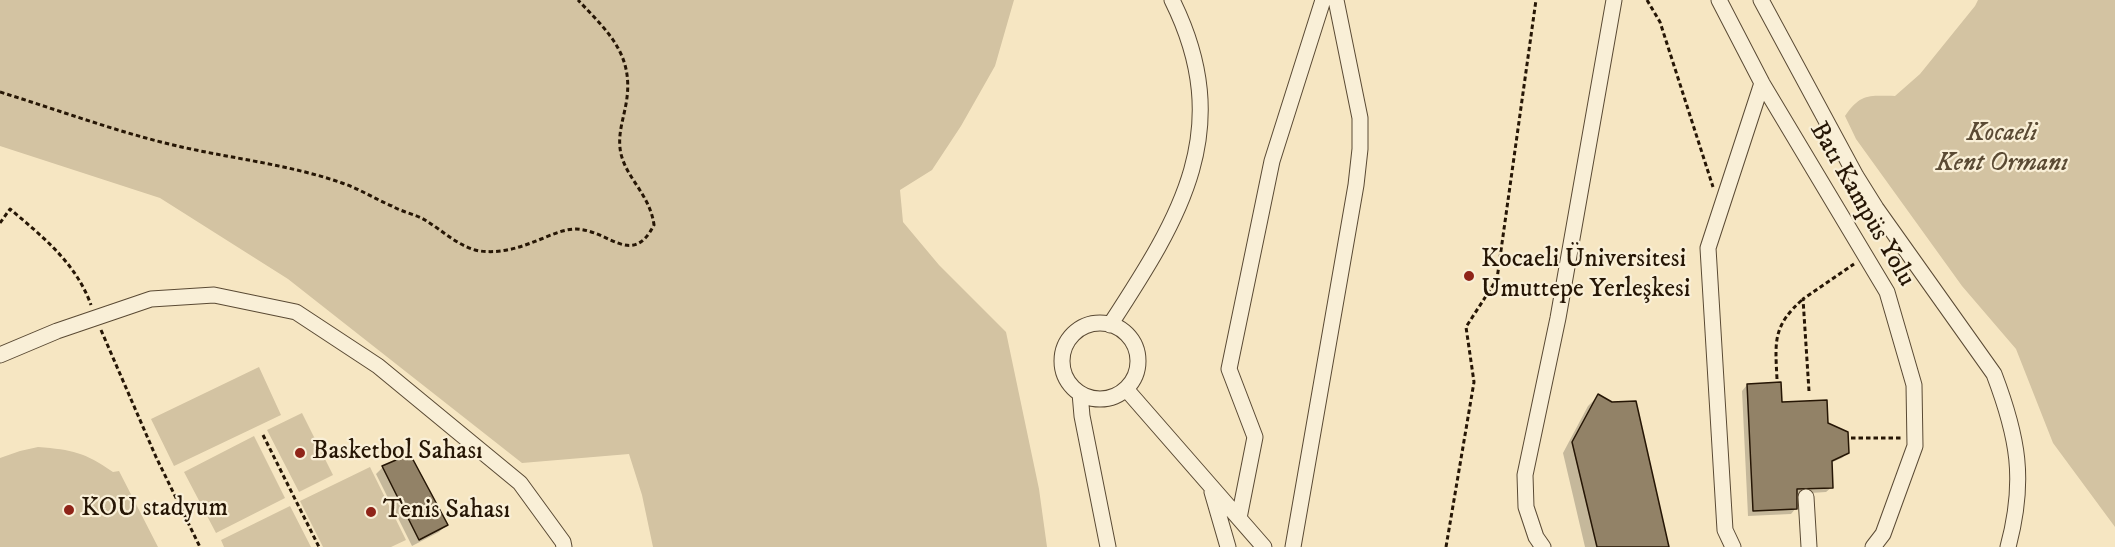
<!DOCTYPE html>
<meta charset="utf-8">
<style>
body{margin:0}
canvas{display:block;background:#f6e6c2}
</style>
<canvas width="2115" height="547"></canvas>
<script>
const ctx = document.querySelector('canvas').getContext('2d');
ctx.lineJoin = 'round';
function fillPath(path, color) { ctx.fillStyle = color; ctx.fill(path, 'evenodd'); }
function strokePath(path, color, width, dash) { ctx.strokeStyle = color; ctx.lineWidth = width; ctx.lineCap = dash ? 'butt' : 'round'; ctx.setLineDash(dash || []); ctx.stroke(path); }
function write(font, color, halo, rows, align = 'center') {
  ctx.font = font + ' "IM FELL DW Pica",serif'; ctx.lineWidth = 4.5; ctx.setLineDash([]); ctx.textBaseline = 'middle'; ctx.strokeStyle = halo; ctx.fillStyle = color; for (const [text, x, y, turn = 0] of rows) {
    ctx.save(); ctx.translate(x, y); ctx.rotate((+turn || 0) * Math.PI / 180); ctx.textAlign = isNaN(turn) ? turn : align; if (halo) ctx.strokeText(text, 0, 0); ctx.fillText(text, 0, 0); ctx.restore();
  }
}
fillPath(new Path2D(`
 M0,0h1014l-19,66 -34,60 -29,44 -32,20 3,32 36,43 67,67 33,157 8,58h-394l-11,-52 -13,-41 -107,9 -234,-184 -128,-81 -160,-52z
 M1978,0h137v527l-62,-84 -37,-94 -54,-63 -106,-147 -11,-23c16,-23 24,-20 50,-20l25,-22 55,-68z
 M259,367l22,48 -107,51 -23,-47z
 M302,413l31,62 -34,17 -32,-62z
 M254,436l31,62 -69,35 -32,-61z
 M38,447c35,3 46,5 75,25l6,-1 39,76h-158v-89l20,-7z
 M370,467l36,73 -15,7h-68l-23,-46z
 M290,506l21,41h-87l-3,-7z`), '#d3c3a2');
fillPath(new Path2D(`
 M1747,385l34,19 45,19 22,29 -6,6 -12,5 2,24 -6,5 -31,2 1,14 -5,6 -43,2 -6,-125z
 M1598,396l69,151h-82l-22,-94 25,-47z
 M383,467l63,58 -7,7 -27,14 -36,-72z`), '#0003');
const building = new Path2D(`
 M1781,382l1,20 45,-2 1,23 20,9 1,21 -17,8 1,27 -36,1v20l-44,2 -6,-127z
 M1598,394l14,8 24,-1 33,146h-72l-25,-105z
 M410,454l38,71 -29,15 -37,-74z`);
fillPath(building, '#928267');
strokePath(building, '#261605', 1.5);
const minor = new Path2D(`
 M1719,0l43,83 125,209 27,93 1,61 -32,88 -10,13
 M1761,0l95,176 20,32 118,166c24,63 32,106 14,173
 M1062 361a38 38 0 1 1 76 0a38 38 0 1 1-76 0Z
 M1110,325c71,-109 126,-196 62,-325
 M0,355l57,-24 94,-32 63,-4 82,17 82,54 142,117 43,59 1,5
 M1126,389l138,158
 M1080,393l2,23 26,131
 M1212,492l16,55
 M1806,497l3,50
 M1239,518l16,-81 -26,-68 43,-208 51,-161
 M1293,547l63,-362 4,-36v-31l-24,-118
 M1543,547l-7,-10 -10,-30 -1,-32 33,-157 56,-318
 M1733,547l-8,-17 -17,-282 54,-165`);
strokePath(minor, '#5a4a34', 17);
strokePath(new Path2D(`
 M1647,0l13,22 53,165
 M0,92c55,17 109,37 165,51 59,15 120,20 177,40 18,6 33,16 50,23 10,6 23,8 33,14 17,10 35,28 55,31 24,3 44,-5 66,-14 10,-4 20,-8 30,-8 33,1 56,39 78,-4 -4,-30 -27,-46 -33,-71 -4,-18 2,-33 5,-50 9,-49 -18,-72 -48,-104
 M0,223l10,-14c33,28 66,54 81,96
 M101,330l55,127 44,90
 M1777,379c-2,-39 -4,-53 26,-80
 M1809,391l-6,-92 51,-35
 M263,435l56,112
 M1851,438h50
 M1446,547l28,-165 -8,-55 31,-48 39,-279`), '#261605', 3, [4.5, 3]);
strokePath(minor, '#f9efd7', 15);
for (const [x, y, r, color] of [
 [1469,276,6,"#8f2418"],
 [300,453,6,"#8f2418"],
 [69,510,6,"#8f2418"],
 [371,512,6,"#8f2418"]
]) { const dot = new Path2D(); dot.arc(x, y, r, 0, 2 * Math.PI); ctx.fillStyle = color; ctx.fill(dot); strokePath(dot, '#f9efd7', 2); }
write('italic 26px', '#5a4a34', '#f9efd7', [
 ["Kocaeli",2002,135],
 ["Kent Ormanı",2002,165]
]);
write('26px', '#261605', '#f9efd7', [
 ["Batı Kampüs Yolu",1861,205,60]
]);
write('26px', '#261605', '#f9efd7', [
 ["Kocaeli Üniversitesi",1481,261],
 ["Umuttepe Yerleşkesi",1481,291],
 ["Basketbol Sahası",312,453],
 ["KOU stadyum",81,510],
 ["Tenis Sahası",383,512]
], 'left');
</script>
